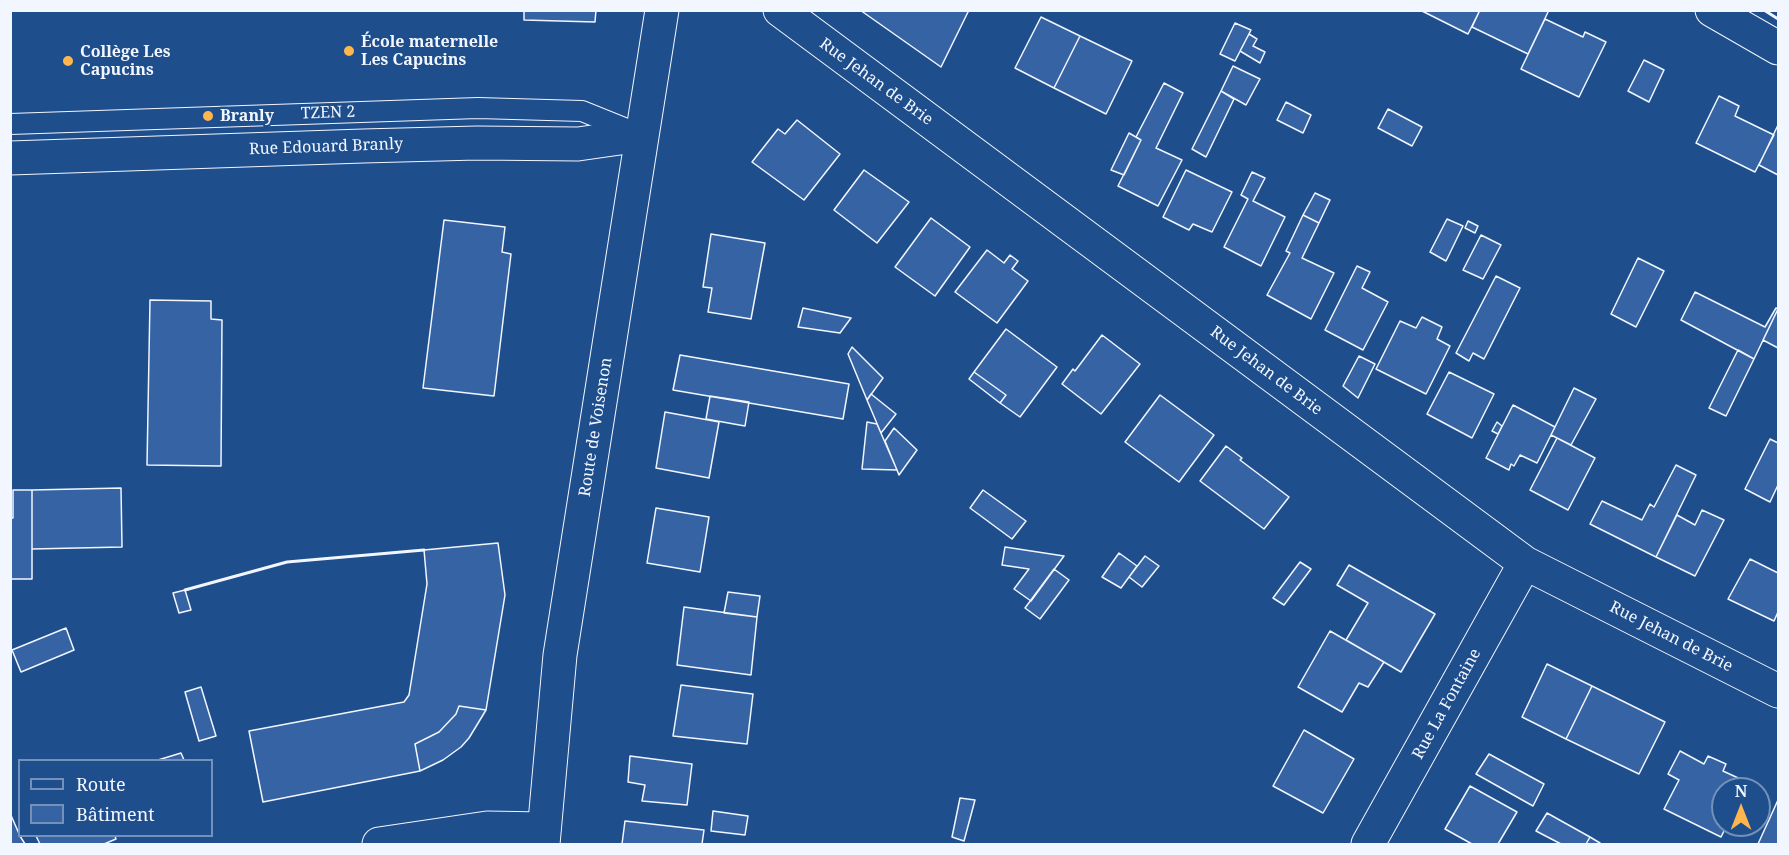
<!DOCTYPE html>
<meta charset="utf-8">
<style>
body{margin:0}
#map{position:relative;width:1789px;height:855px;overflow:hidden;background:#1f4e8c;font-family:"Noto Serif",serif}
canvas{display:block}
.frame{position:absolute;inset:0;border:12px solid #f2f6ff;pointer-events:none}
.legend{position:absolute;left:18px;top:759px;width:195px;height:78px;box-sizing:border-box;background:#1f4e8c;border:2px solid #7391ba;margin:0;padding:8px 10px;list-style:none;font-size:18px;color:#f2f6ff}
.legend li{display:flex;align-items:center;gap:12px;height:30px}
.legend b{width:30px;border:2px solid #7391ba}
.north{position:absolute;left:1711px;top:777px;width:60px;height:60px;box-sizing:border-box;background:#1f4e8c;border:2px solid #7391ba;border-radius:50%;rotate:0deg;font-size:16px;font-weight:700;line-height:24px;text-align:center;color:#f2f6ff}
.north::after{content:'';display:block;margin:auto;width:21px;height:27px;background:#ffb74d;clip-path:polygon(50% 0,100% 100%,50% 72%,0 100%)}
</style>
<div id="map">
<canvas width="1789" height="855"></canvas>
<div class="frame"></div>
<ul class="legend">
<li><b style="height:8px;background:#1f4e8c"></b>Route</li>
<li><b style="height:16px;background:#3563a3"></b>Bâtiment</li>
</ul>
<div class="north">N</div>
</div>
<script>
const ctx = document.querySelector('canvas').getContext('2d');
ctx.lineJoin = 'round';
function fillPath(path, color) { ctx.fillStyle = color; ctx.fill(path, 'evenodd'); }
function strokePath(path, color, width, dash) { ctx.strokeStyle = color; ctx.lineWidth = width; ctx.lineCap = dash ? 'butt' : 'round'; ctx.setLineDash(dash || []); ctx.stroke(path); }
function write(font, color, halo, rows, align = 'center') {
  ctx.font = font + ' "Noto Serif",serif'; ctx.lineWidth = 4.5; ctx.setLineDash([]); ctx.textBaseline = 'middle'; ctx.strokeStyle = halo; ctx.fillStyle = color; for (const [text, x, y, turn = 0] of rows) {
    ctx.save(); ctx.translate(x, y); ctx.rotate((+turn || 0) * Math.PI / 180); ctx.textAlign = isNaN(turn) ? turn : align; if (halo) ctx.strokeText(text, 0, 0); ctx.fillText(text, 0, 0); ctx.restore();
  }
}
const building = new Path2D(`
 M524,10h72l-1,12 -71,-2z
 M860,10h109l-28,57z
 M1420,10h60l-12,24z
 M1480,10h69l-21,44 -56,-27z
 M1041,17l39,19 -26,52 -39,-20z
 M1545,19l38,18 2,-5 21,10 -27,55 -58,-28z
 M1235,23l16,7 -16,31 -15,-7z
 M1249,34l8,5 -4,7 12,6 -5,11 -20,-12z
 M1080,36l52,25 -26,53 -52,-26z
 M1644,60l20,10 -15,32 -21,-11z
 M1233,66l27,13 -14,26 -25,-14z
 M1164,83l19,10 -27,55 26,12 -24,46 -40,-20 23,-46 -5,-3z
 M1221,91l13,8 -28,58 -14,-8z
 M1719,96l20,10 -4,10 39,19 -19,37 -59,-29z
 M1286,102l25,13 -8,18 -26,-13z
 M1388,109l34,18 -10,19 -34,-18z
 M797,120l43,34 -36,46 -52,-38 26,-33 7,5z
 M1778,125v50l-19,-10z
 M1129,133l12,7 -17,35 -13,-5z
 M864,170l45,32 -32,41 -43,-33z
 M1186,170l46,22 -20,40 -19,-8 -4,6 -26,-13z
 M1252,172l13,6 -12,23 32,16 -24,49 -37,-19 24,-48 -7,-4z
 M1315,193l15,7 -11,23 -16,-8z
 M1303,215l16,8 -17,35 32,15 -23,46 -44,-24 23,-42 -4,-2z
 M931,218l39,29 -35,49 -40,-29z
 M1447,219l16,7 -17,35 -16,-9z
 M444,220l61,7 -3,25 9,2 -17,142 -71,-8z
 M1468,221l10,5 -3,7 -10,-5z
 M711,234l54,9 -14,76 -43,-7 4,-24 -9,-1z
 M1481,235l20,10 -18,34 -20,-9z
 M987,250l17,13 6,-8 8,6 -6,8 16,12 -31,42 -42,-31z
 M1638,258l26,13 -28,56 -25,-13z
 M1357,266l13,6 -8,16 26,14 -25,48 -38,-20z
 M1496,276l24,12 -36,71 -11,-6 -4,8 -13,-8z
 M1695,292l70,35 11,-19 2,1 -24,50 -73,-39z
 M150,300l61,1v18l11,1 -1,146 -74,-1z
 M803,308l48,10 -11,15 -42,-6z
 M1778,309v39l-15,-8z
 M1422,317l20,10 -5,12 13,7 -24,48 -50,-25 24,-48 16,7z
 M1006,329l51,38 -37,50 -20,-14 6,-8 -32,-23z
 M1102,335l38,29 -39,50 -39,-30 11,-15 2,2z
 M852,347l31,31 -16,22 -19,-46z
 M1738,350l16,9 -28,57 -17,-8z
 M680,355l169,29 -6,35 -170,-29z
 M1359,356l16,8 -17,34 -15,-12z
 M974,372l32,23 -6,8 -31,-24z
 M1449,372l45,22 -22,44 -45,-24z
 M1574,388l22,11 -25,46 -20,-10z
 M871,394l25,20 -15,19 -14,-33z
 M1160,395l54,40 -35,47 -54,-40z
 M710,396l39,6 -4,24 -39,-7z
 M1513,405l42,22 -18,36 -17,-8 -6,11 -3,-2 -2,6 -23,-12z
 M665,412l54,10 -10,56 -53,-10z
 M867,422l10,2 20,46 -35,-1z
 M1497,422l5,4 -4,8 -6,-3z
 M894,428l23,22 -18,25 -14,-34z
 M1557,438l38,20 -27,52 -38,-20z
 M1770,439l8,4v42l-8,17 -25,-13z
 M1226,446l16,12 -2,2 49,37 -25,32 -64,-48z
 M1676,465l20,10 -40,82 -66,-33 12,-23 40,19 8,-16 4,3z
 M121,488l1,59 -90,2v-59z
 M13,490h19v89h-22v-61h3z
 M983,490l43,31 -14,18 -42,-31z
 M656,508l53,9 -9,55 -53,-9z
 M1702,510l22,10 -29,56 -39,-19 21,-42 18,10z
 M498,543l7,52 -19,115 -27,-4 -3,8 -17,18 -24,12 5,27 -157,31 -14,-71 155,-29 5,-7 18,-111 -3,-34z
 M1005,547l59,9 -33,45 -17,-12 15,-20 -27,-4z
 M1119,553l18,13 -16,22 -19,-11z
 M1145,556l14,10 -17,21 -13,-10z
 M1750,559l28,14v39l-4,9 -46,-22z
 M1300,562l11,7 -27,36 -11,-7z
 M1349,565l86,49 -34,58 -55,-32 22,-37 -31,-18z
 M1054,569l15,11 -29,39 -15,-11z
 M185,590l6,20 -12,3 -6,-20z
 M728,592l32,4 -3,21 -33,-4z
 M684,607l73,10 -6,58 -74,-10z
 M66,628l8,22 -53,22 -9,-22z
 M1330,631l54,31 -16,25 -9,-4 -17,29 -44,-25z
 M1547,664l45,22 -26,53 -44,-22z
 M681,685l72,9 -6,50 -74,-8z
 M1592,686l73,36 -26,52 -73,-35z
 M201,687l15,49 -17,5 -14,-49z
 M459,706l27,4 -17,28 -8,9 -18,13 -23,11 -5,-27 24,-12 17,-18z
 M1304,730l50,29 -31,54 -50,-27z
 M1680,751l24,13 4,-8 18,8 -3,7 26,12 -3,6h-23v36h4l-6,12 -57,-28 15,-29 -11,-6z
 M181,753l3,7h-26z
 M1489,754l55,30 -11,22 -57,-32z
 M630,756l62,8 -5,41 -45,-4 3,-16 -17,-3z
 M1470,786l47,26 -19,32h-26l-27,-15z
 M960,798l15,2 -11,41 -12,-4z
 M1778,800v44h-20z
 M713,811l35,5 -3,19 -34,-4z
 M10,813l10,23 5,8h-15z
 M1547,813l43,24 -4,7h-25l-25,-13z
 M625,821l79,9 -2,14h-80z
 M36,836h79l1,3 -12,5h-64z
 M1590,837l10,6 -1,1h-13z`);
fillPath(building, '#3563a3');
strokePath(building, '#f2f6ff', 1.5);
const service = new Path2D(`
 M10,124l468,-16 104,3 52,21`);
const minor = new Path2D(`
 M780,10l745,553 253,128
 M1712,10l66,38
 M10,158l353,-12 114,-3 101,1 63,-9
 M379,844l108,-16 57,1
 M1368,844l157,-281`);
const tertiary = new Path2D(`
 M543,844l17,-189 102,-645`);
strokePath(service, '#f2f6ff', 22);
strokePath(minor, '#f2f6ff', 35);
strokePath(tertiary, '#f2f6ff', 35);
strokePath(service, '#1f4e8c', 20);
strokePath(minor, '#1f4e8c', 33);
strokePath(tertiary, '#1f4e8c', 33);
strokePath(new Path2D(`
 M1764,10l14,9
 M185,590l102,-28 137,-12`), '#f2f6ff', 3);
for (const [x, y, r, color] of [
 [349,51,6,"#ffb74d"],
 [68,61,6,"#ffb74d"],
 [208,116,6,"#ffb74d"]
]) { const dot = new Path2D(); dot.arc(x, y, r, 0, 2 * Math.PI); ctx.fillStyle = color; ctx.fill(dot); strokePath(dot, '#1f4e8c', 2); }
write('bold 16px', '#f2f6ff', '#1f4e8c', [
 ["École maternelle",361,42],
 ["Les Capucins",361,60],
 ["Collège Les",80,52],
 ["Capucins",80,70],
 ["Branly",220,116]
], 'left');
write('16px', '#f2f6ff', '#1f4e8c', [
 ["Rue Jehan de Brie",876,82,36],
 ["TZEN 2",328,113,-2],
 ["Rue Edouard Branly",326,147,-2],
 ["Rue Jehan de Brie",1266,371,37],
 ["Route de Voisenon",596,427,-81],
 ["Rue Jehan de Brie",1671,637,27],
 ["Rue La Fontaine",1447,704,-61]
]);
</script>
